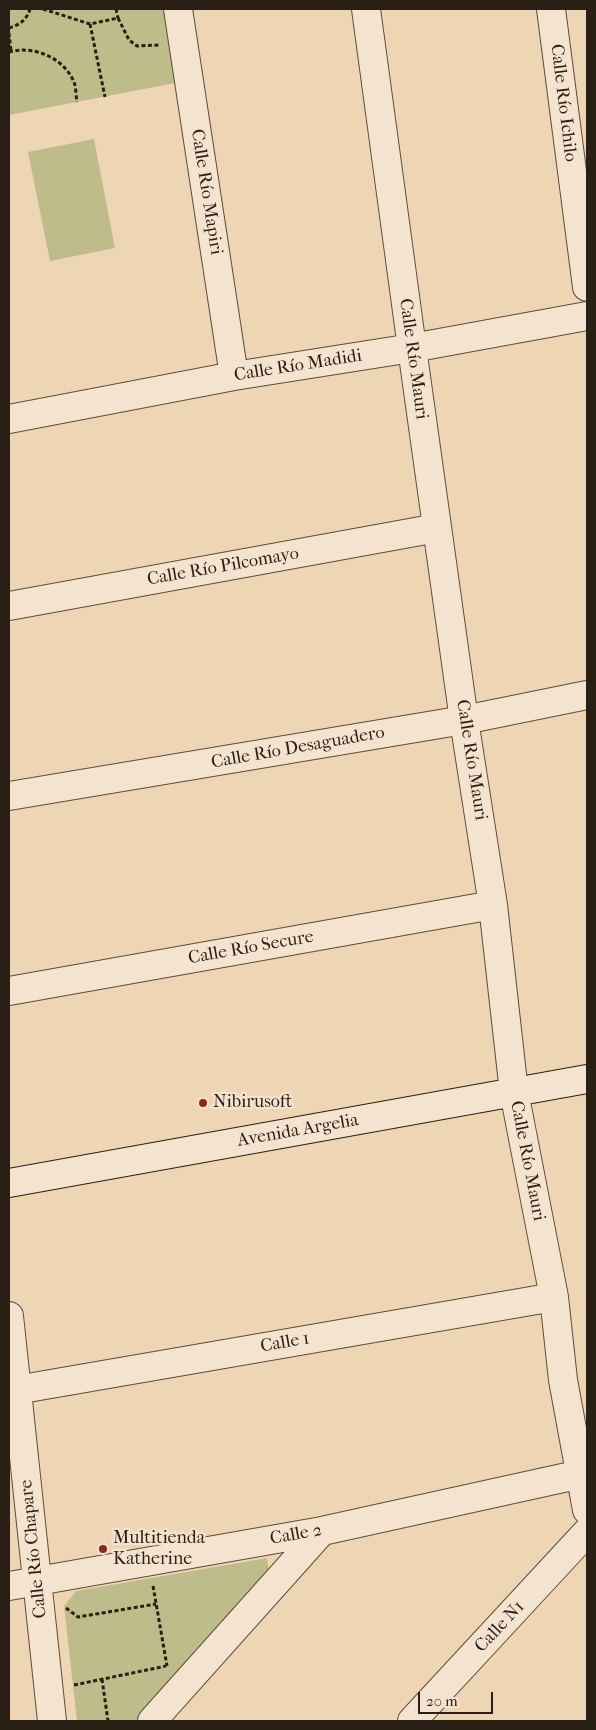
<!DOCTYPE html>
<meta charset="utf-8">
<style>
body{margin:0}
#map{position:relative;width:596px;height:1730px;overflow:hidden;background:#eed6b5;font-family:"IM FELL French Canon",serif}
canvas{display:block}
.frame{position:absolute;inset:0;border:10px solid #2a1f14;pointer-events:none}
.scale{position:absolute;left:418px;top:1692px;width:75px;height:22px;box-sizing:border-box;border:2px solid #2a1f14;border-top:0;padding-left:6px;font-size:15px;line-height:18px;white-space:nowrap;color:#2a1f14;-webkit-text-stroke:4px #f4e4cf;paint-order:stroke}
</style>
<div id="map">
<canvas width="596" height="1730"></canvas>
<div class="frame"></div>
<div class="scale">20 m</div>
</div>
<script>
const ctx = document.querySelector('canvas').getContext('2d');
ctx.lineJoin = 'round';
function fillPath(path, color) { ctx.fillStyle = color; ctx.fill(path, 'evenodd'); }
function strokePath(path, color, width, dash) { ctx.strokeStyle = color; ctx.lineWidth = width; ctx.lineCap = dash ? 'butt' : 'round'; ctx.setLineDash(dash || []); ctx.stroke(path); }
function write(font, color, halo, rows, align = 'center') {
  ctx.font = font + ' "IM FELL French Canon",serif'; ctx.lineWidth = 4.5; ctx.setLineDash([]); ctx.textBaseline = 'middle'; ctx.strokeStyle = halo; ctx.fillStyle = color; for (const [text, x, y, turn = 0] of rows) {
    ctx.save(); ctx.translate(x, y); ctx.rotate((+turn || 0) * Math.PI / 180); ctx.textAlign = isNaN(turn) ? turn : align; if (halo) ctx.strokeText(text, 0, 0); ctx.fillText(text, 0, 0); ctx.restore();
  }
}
fillPath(new Path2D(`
 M9,9h160l5,35 1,39 -166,32z
 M94,139l21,109 -65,13 -22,-109z
 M267,1558l3,19 -104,116 -28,28h-61l-13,-115 12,-15z`), '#bebc8a');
const street = new Path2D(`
 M178,9l56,367
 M366,9l46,339 52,372 29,185 21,187 40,205 9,83 24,130
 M551,9l36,278
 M9,419l225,-43 178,-28 175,-32
 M9,606l428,-78
 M9,796l455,-76 123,-25
 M9,991l484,-86
 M9,1316l43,405
 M16,1390l538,-93
 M9,1586l313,-55 259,-57
 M152,1721l170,-190
 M412,1721l175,-189`);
const secondary = new Path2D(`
 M9,1183l578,-104`);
strokePath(street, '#5b4d3c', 30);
strokePath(secondary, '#2a1f14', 30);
strokePath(new Path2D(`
 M43,9l47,15 28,-6 11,22 8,6 22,-1
 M116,9l2,9
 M90,24l15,73
 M9,28c10,-3 18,-8 21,-19
 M9,33l2,18
 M9,52c25,-7 55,6 65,30 2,6 2,14 3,20
 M153,1586l14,80
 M66,1608l12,9 78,-13
 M102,1679l6,42
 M74,1685l92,-19`), '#2a1f14', 3, [4, 2.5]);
strokePath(street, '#f4e4cf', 28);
strokePath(secondary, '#f4e4cf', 28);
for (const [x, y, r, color] of [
 [203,1103,5,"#8f2418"],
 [103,1549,5,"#8f2418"]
]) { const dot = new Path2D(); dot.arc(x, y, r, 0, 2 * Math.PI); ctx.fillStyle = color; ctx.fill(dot); strokePath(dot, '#f4e4cf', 2); }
write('18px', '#2a1f14', '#f4e4cf', [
 ["Calle Río Ichilo",563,103,83],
 ["Calle Río Mapiri",206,192,81],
 ["Calle Río Mauri",413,359,82],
 ["Calle Río Madidi",298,366,-9],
 ["Calle Río Pilcomayo",223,567,-10],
 ["Calle Río Desaguadero",298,748,-10],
 ["Calle Río Mauri",471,760,81],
 ["Calle Río Secure",251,948,-10],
 ["Avenida Argelia",298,1131,-10],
 ["Calle Río Mauri",527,1161,79],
 ["Calle 1",285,1343,-10],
 ["Calle 2",296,1535,-10],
 ["Calle Río Chapare",34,1549,-96],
 ["Calle N1",500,1627,-47]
]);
write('18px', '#2a1f14', '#f4e4cf', [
 ["Nibirusoft",213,1103],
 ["Multitienda",113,1539],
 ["Katherine",113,1560]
], 'left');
</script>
